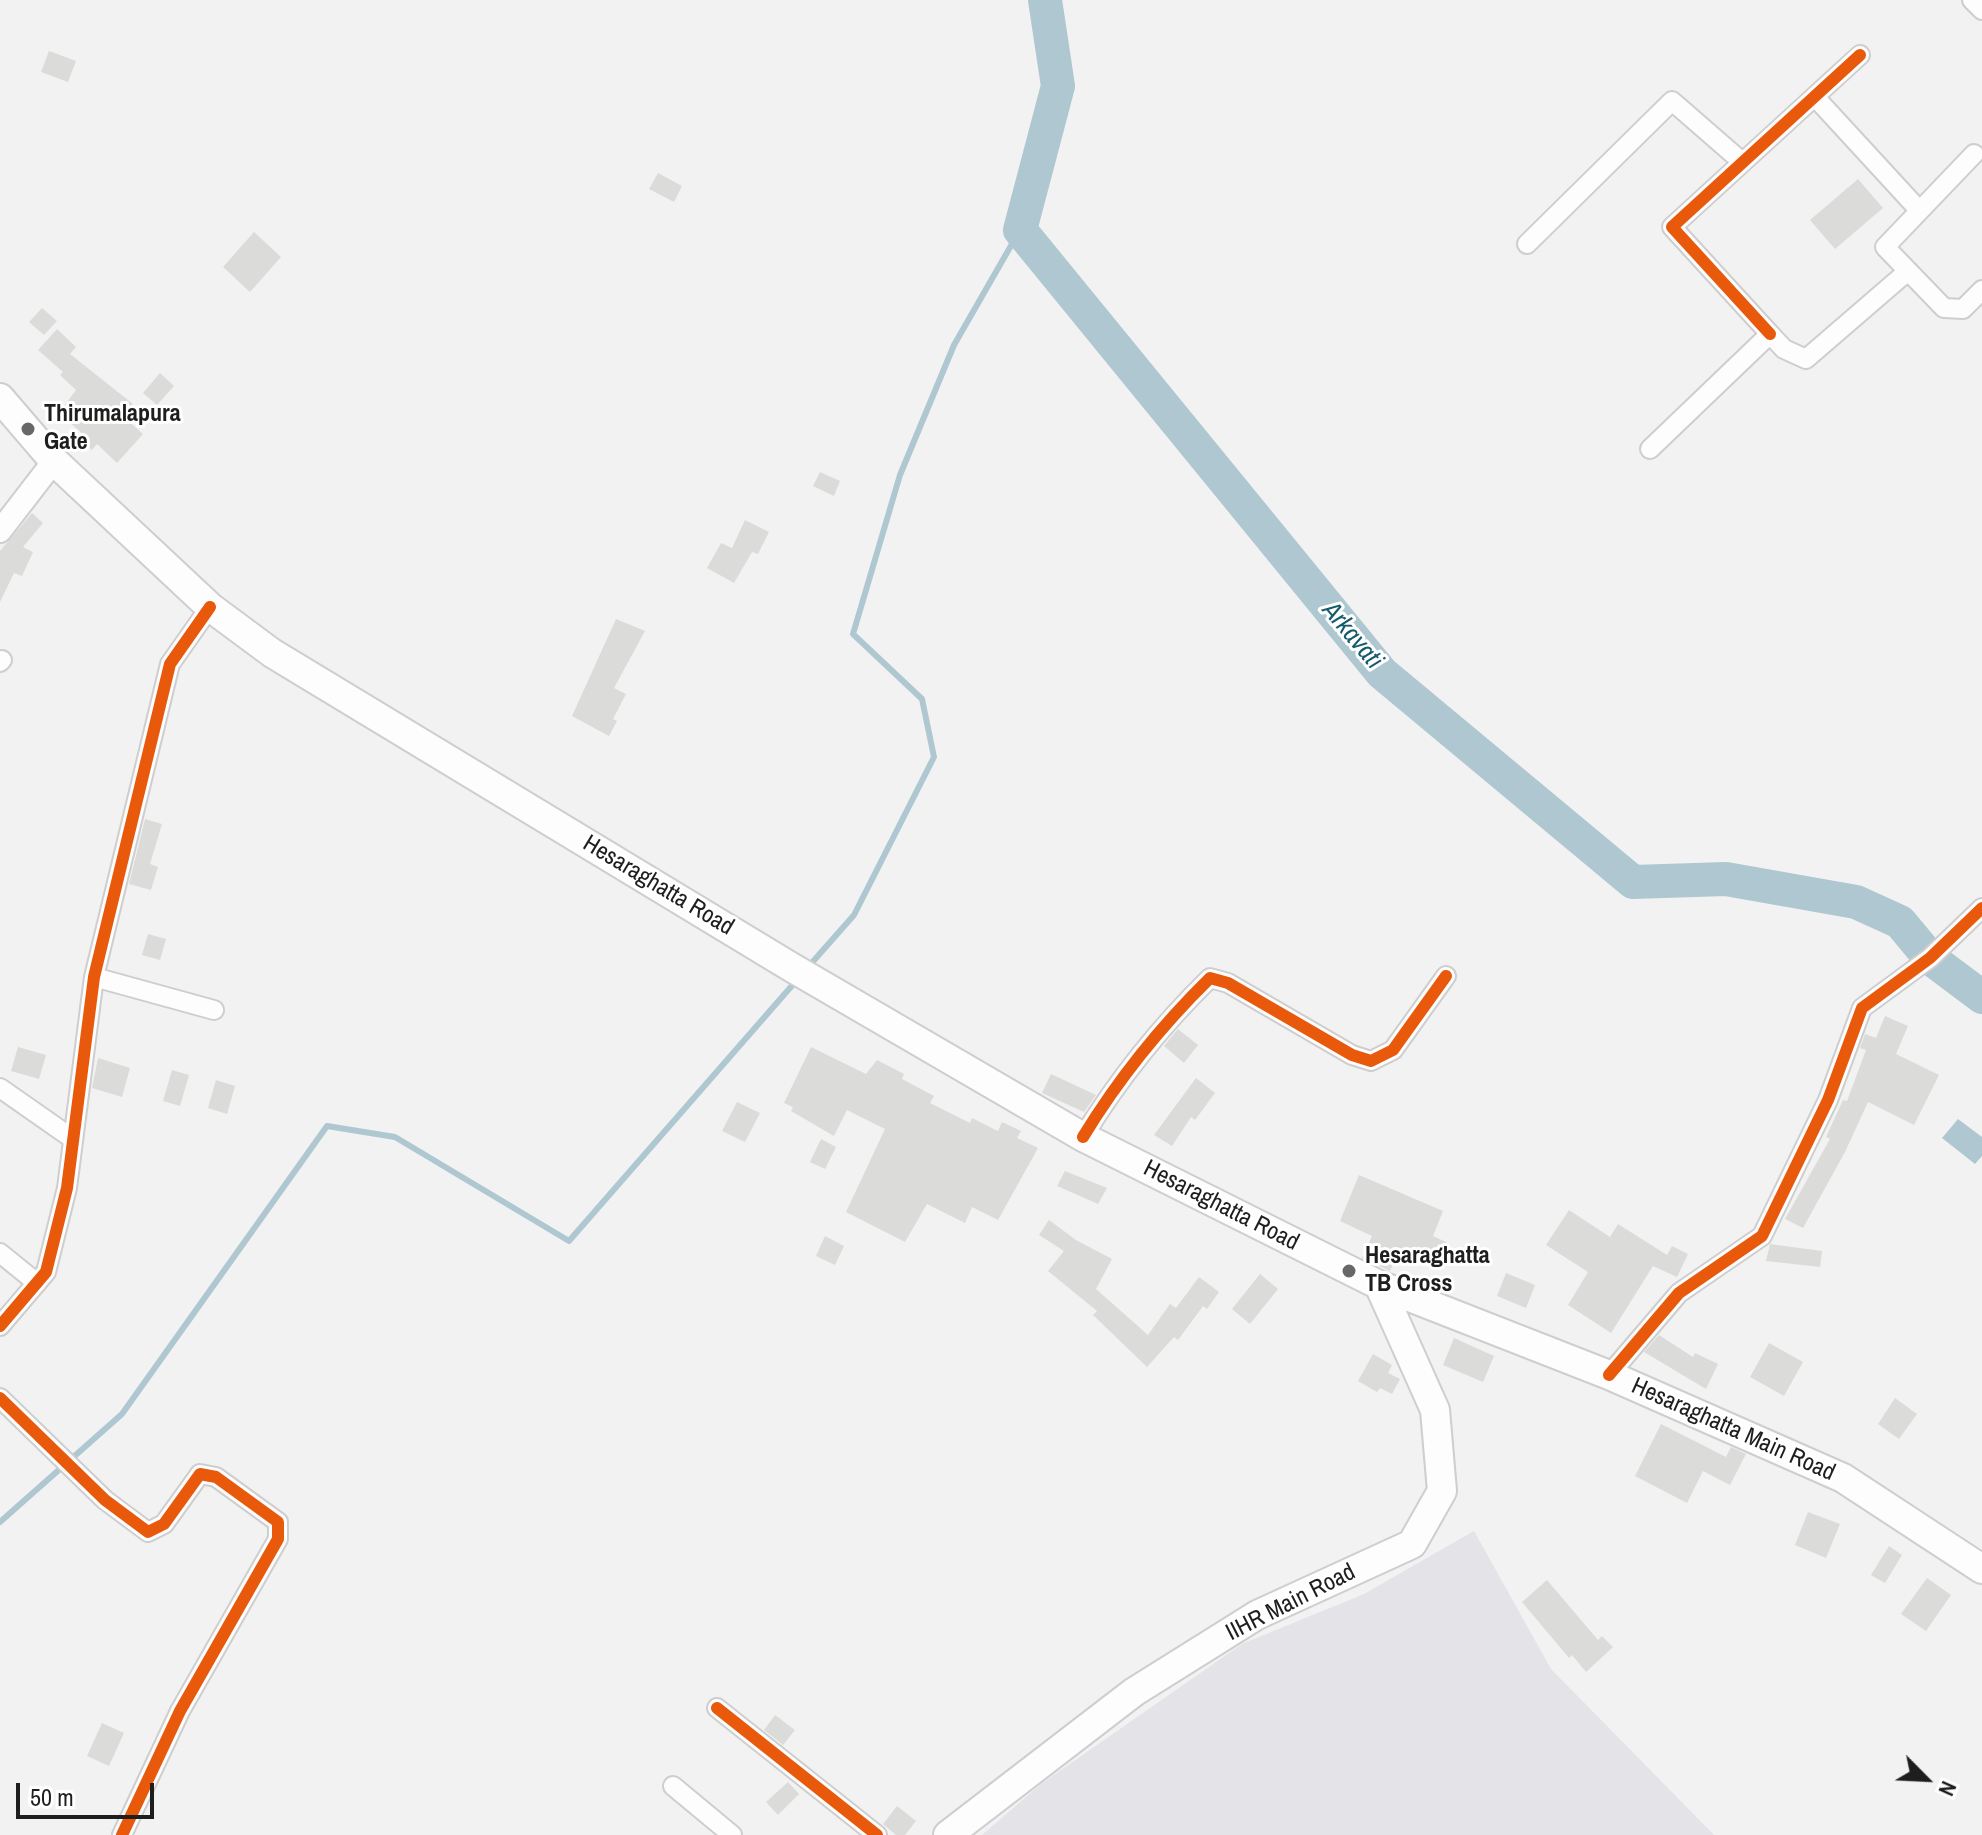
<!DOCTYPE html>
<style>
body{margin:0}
#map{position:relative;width:1982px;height:1835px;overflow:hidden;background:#f2f2f2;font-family:"Archivo Narrow",sans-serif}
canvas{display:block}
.north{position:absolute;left:1886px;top:1739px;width:80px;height:80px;-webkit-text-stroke:6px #fff;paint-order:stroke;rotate:114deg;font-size:22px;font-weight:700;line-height:32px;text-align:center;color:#1e1e1e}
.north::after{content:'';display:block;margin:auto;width:28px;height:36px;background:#1e1e1e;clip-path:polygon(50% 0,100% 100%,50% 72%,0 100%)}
.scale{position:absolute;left:16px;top:1783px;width:138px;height:36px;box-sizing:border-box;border:4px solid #1e1e1e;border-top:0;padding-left:10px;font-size:24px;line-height:28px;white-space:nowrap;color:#1e1e1e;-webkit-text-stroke:6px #fff;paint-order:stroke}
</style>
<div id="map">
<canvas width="1982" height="1835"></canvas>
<div class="north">N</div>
<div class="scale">50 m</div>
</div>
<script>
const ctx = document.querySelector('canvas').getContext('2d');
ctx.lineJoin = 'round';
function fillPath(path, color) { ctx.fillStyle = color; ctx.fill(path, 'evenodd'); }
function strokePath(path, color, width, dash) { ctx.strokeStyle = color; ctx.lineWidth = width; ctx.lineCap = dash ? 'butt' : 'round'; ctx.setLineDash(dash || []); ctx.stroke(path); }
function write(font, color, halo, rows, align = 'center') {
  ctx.font = font + ' "Archivo Narrow",sans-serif'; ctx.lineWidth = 6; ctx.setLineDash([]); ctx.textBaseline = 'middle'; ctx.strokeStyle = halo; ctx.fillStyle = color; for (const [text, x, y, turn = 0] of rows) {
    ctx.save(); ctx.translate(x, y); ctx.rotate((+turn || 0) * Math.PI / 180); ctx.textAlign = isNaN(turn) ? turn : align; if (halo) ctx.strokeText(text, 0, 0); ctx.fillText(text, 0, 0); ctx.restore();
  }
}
fillPath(new Path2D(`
 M1474,1531l77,138 163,166h-732l59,-51 201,-140 122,-50z`), '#e3e3e8');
fillPath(new Path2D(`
 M1958,1119l24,18v19l-7,8 -33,-26z`), '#afc7d0');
strokePath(new Path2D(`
 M809,966l45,-51 80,-158 -12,-58 -69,-65 47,-159 54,-130 66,-115
 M0,1522l122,-108 205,-288 68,11 174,104 227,-260`), '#afc7d0', 6);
strokePath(new Path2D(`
 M1045,0l13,86 -38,144 362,443 251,209 93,-3 130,23 44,20 30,36 52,39`), '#afc7d0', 34);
fillPath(new Path2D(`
 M49,51l27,10 -8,21 -27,-10z
 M658,173l24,13 -8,16 -25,-13z
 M1858,179l25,29 -48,41 -25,-29z
 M254,232l27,25 -31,35 -27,-25z
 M42,308l15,13 -13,14 -15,-13z
 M57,329l19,18 -6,7 63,50 -10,12 20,18 -26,29 -20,-19 -5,6 -12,-11 4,-4 -25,-22 17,-23 -16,-15 3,-3 -25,-22z
 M160,373l14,13 -17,19 -14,-12z
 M820,472l20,9 -6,15 -21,-10z
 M32,513l11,10 -20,24 10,5 -11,24 -8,-3 -14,29v-51z
 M745,520l24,12 -11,22 -6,-2 -18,31 -27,-15 14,-25 11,5z
 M616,619l29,12 -31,57 12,6 -13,25 4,2 -8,15 -37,-20z
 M145,819l17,5 -12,40 8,3 -7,23 -22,-6z
 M148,934l18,5 -6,21 -18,-5z
 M1885,1016l23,10 -12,28 43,21 -25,50 -46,-23 -23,50 -42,76 -18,-9 45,-80 -4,-2 17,-37 4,1 19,-51 -6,-2 5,-14 11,4z
 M1178,1029l20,16 -14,18 -20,-17z
 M18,1047l28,8 -7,24 -28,-8z
 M811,1047l55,27 11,-14 27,14 -2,5 32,17 -4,7 40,20 2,-5 26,13 4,-9 19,9 -4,7 21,10 -40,72 -26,-13 -7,16 -38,-19 -22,38 -59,-30 39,-83 -38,-19 -13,26 -43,-25 2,-4 -9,-4z
 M98,1058l32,10 -8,29 -30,-9z
 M172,1070l17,5 -9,31 -17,-5z
 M1051,1074l45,21 -12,17 -42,-19z
 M1196,1078l19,15 -20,27 -4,-3 -19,29 -18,-11z
 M216,1080l19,6 -8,28 -19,-6z
 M737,1102l23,11 -15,29 -23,-11z
 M821,1139l15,8 -11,22 -15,-7z
 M1065,1171l42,17 -9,16 -41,-18z
 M1359,1175l84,36 -10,25 17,8 -10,22 -40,-18 -10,23 -28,-13 10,-22 -32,-15z
 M1569,1210l41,27 8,-13 49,31 5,-9 16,8 -11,23 -24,-11 -42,67 -43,-28 20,-33 -42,-27z
 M1049,1220l27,20 36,19 -16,30 52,46 22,-31 6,4 23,-31 20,15 -12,17 -4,-3 -25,34 -4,-3 -27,30 -54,-52 4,-4 -49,-40 16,-20 -25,-16z
 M825,1236l19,10 -9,19 -19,-9z
 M1770,1244l52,7 -2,16 -54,-6z
 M1506,1273l29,12 -9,23 -29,-12z
 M1260,1274l18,15 -28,35 -18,-15z
 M1659,1335l34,22 2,-4 23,11 -12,25 -62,-37z
 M1454,1338l40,18 -11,26 -40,-17z
 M1769,1343l34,19 -19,34 -34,-19z
 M1373,1354l19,11 -4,8 12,6 -8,15 -12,-6 -3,4 -19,-11z
 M1895,1398l22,16 -18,25 -21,-15z
 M1661,1424l65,33 5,-10 15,7 -16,31 -27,-14 -16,32 -52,-27z
 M1808,1512l32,12 -14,34 -31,-13z
 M1889,1546l13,9 -17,28 -14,-8z
 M1927,1578l24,17 -25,36 -25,-17z
 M1547,1580l51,60 4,-4 11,11 -27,25 -14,-17 -3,3 -47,-56z
 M775,1715l20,15 -12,15 -19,-15z
 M102,1723l22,10 -15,33 -22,-10z
 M788,1782l11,12 -21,21 -12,-13z
 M897,1806l19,15 -11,14h-9l-13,-11z`), '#dbdbda');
const minor = new Path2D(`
 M1972,0l10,10
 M1815,97l103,112
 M1974,154l-89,93 59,61 19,1 19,-19
 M1527,244l145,-143 69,60
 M1770,334l-98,-107 188,-172
 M1650,449l120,-115 14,15 22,10 102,-88
 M0,662l2,-2
 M94,977l120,33
 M0,1088l73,51
 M1083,1137c36,-59 78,-111 127,-159l18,5 124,72 19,6 22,-11 53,-74
 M0,1253l37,30
 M0,1326l46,-54 21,-84 27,-211 76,-313 40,-57
 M1609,1375l70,-82 83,-57 66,-136 34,-92 68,-50 52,-50
 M0,1398l105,102 43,32 16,-8 36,-50 16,3 62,45v17l-98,172 -58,124
 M717,1708l160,127
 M673,1786l59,49`);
const tertiary = new Path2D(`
 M0,531l54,-70`);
const primary = new Path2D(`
 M0,398l54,63 156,146 62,46 519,314 292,170 296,148 230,90 234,103 139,91
 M948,1835l186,-143 123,-77 155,-71 30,-53 -7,-81 -56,-125`);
strokePath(minor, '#cecece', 22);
strokePath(tertiary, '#cecece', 26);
strokePath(primary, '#cecece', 32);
strokePath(minor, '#fdfdfd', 18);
strokePath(tertiary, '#fdfdfd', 22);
strokePath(primary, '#fdfdfd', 28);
strokePath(new Path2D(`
 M1770,334l-98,-107 188,-172
 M1083,1137c36,-59 78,-111 127,-159l18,5 124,72 19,6 22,-11 53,-74
 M0,1326l46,-54 21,-84 27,-211 76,-313 40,-57
 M1609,1375l70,-82 83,-57 66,-136 34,-92 68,-50 52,-50
 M0,1398l105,102 43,32 16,-8 36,-50 16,3 62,45v17l-98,172 -58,124
 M717,1708l160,127`), '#e8590c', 12);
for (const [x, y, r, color] of [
 [28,429,8,"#686868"],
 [1349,1271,8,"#686868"]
]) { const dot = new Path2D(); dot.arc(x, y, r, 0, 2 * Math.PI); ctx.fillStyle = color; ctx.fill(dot); strokePath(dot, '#fff', 3); }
write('bold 24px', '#1e1e1e', '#fff', [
 ["Thirumalapura",44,415],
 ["Gate",44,443],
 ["Hesaraghatta",1365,1257],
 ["TB Cross",1365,1285]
], 'left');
write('24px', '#1e1e1e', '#fff', [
 ["Hesaraghatta Road",658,886,31],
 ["Hesaraghatta Road",1221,1206,27],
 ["Hesaraghatta Main Road",1733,1430,24],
 ["IIHR Main Road",1291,1603,-27]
]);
write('italic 26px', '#155b6d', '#fff', [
 ["Arkavati",1352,636,50]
]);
</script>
